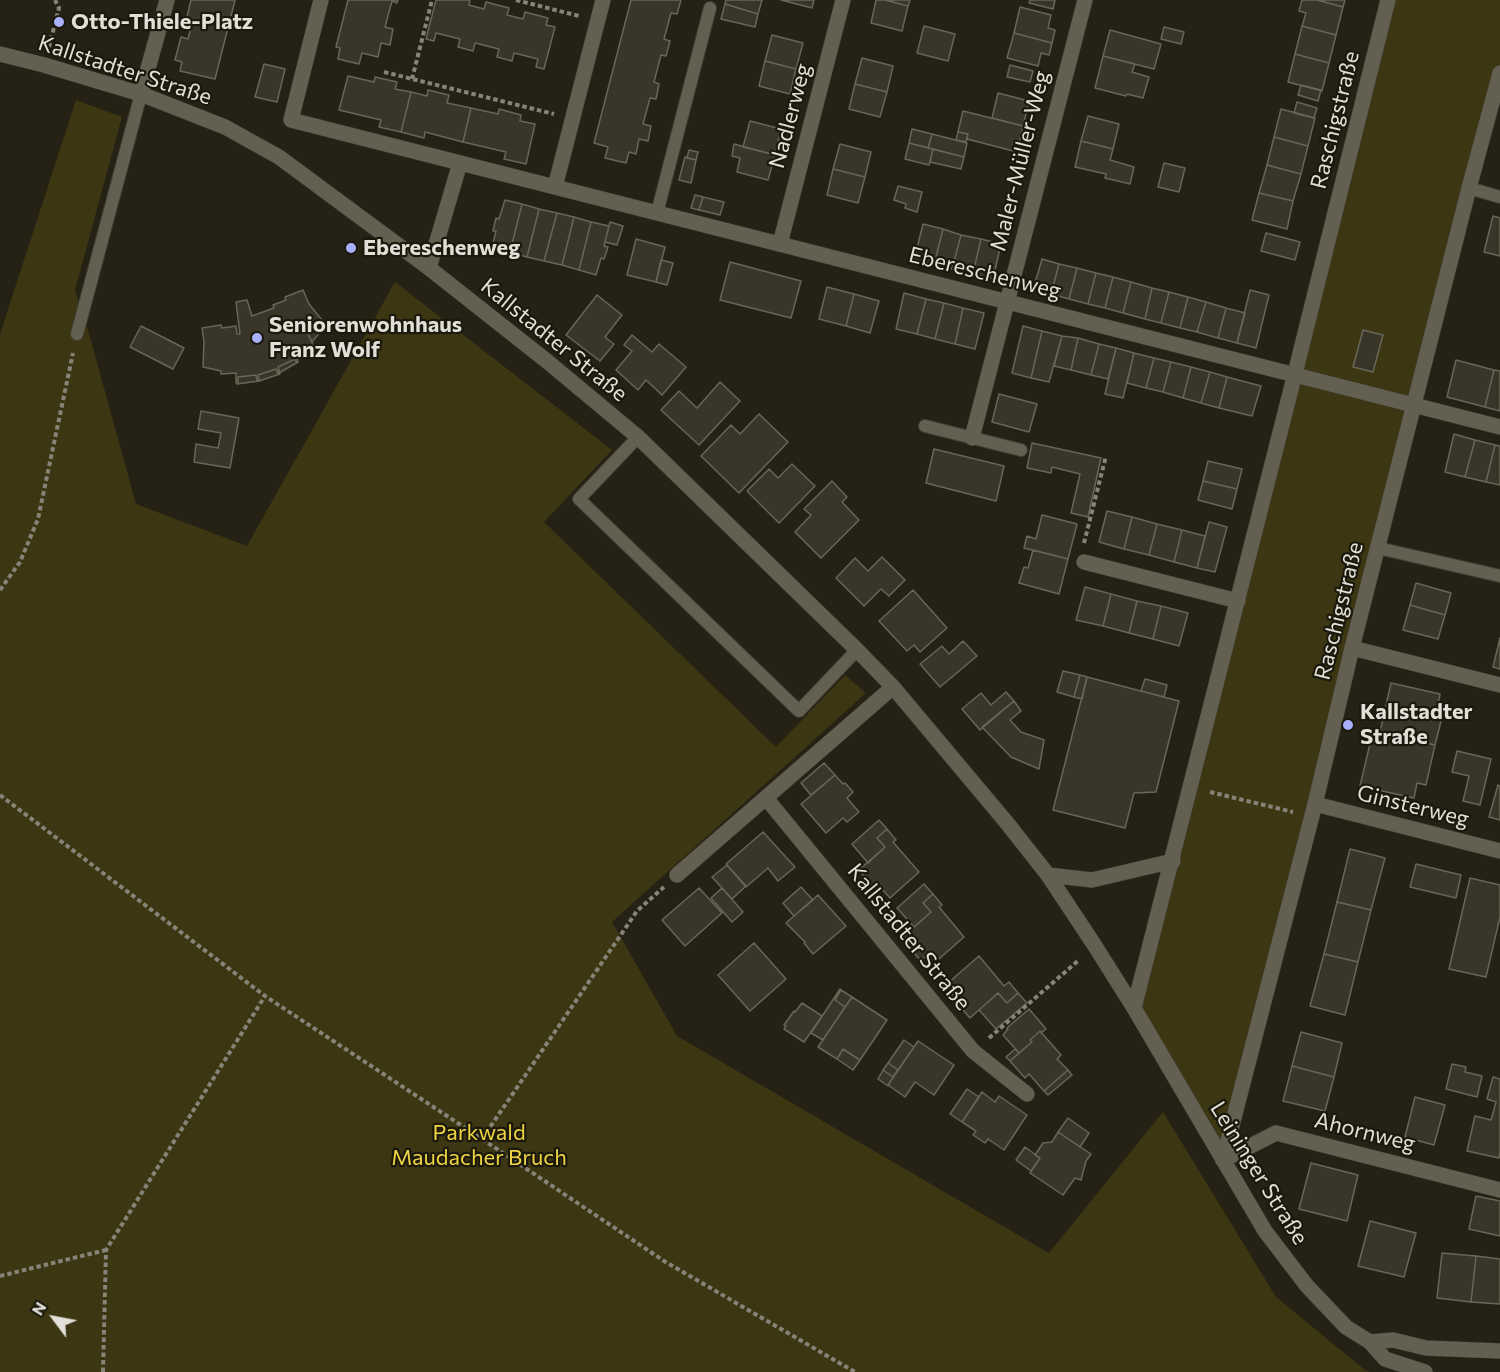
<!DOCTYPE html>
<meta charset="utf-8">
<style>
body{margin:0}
#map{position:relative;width:1500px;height:1372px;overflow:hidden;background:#252215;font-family:Commissioner,sans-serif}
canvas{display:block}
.north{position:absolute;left:24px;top:1288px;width:60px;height:60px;-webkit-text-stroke:4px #1b190c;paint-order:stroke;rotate:302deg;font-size:16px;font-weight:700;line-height:24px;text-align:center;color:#e1dfd7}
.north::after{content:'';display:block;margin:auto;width:21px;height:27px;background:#e1dfd7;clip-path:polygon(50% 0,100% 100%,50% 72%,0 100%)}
</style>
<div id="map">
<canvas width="1500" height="1372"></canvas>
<div class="north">N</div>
</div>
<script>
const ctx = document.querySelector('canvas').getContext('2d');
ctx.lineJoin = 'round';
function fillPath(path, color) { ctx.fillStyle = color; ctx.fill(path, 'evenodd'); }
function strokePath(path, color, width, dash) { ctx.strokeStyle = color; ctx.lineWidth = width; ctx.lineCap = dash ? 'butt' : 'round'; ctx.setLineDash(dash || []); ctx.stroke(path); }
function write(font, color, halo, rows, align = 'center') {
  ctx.font = font + ' Commissioner,sans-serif'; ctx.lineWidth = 4.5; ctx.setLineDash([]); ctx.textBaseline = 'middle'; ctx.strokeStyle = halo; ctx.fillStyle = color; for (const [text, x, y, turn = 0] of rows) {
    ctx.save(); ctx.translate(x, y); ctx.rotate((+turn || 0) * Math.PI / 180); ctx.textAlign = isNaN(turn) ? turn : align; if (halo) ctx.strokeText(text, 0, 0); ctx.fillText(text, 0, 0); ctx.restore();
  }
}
fillPath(new Path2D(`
 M1388,0h112v73l-277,1087 -89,-152z
 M76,100l46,17 -47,173 13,40 48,174 111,42 148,-264 217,168 -68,72 232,225 69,-72 21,18 -254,229 65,114 372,217 114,-141 113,185 89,73 5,2h-1370v-1038z`), '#3d3612');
const building = new Path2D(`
 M191,0h44l-20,79 -35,-8 2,-9 -7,-2 6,-23 7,2 4,-16 -6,-2z
 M348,0h50l-1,3 -5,-2 -7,26 8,2 -3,16 -9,-2 -3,14 -16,-4 -3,11 -21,-5 2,-11 -4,-1z
 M436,0h34l-1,5 15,4 2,-7 23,6 -2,7 16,4 2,-7 23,6 -2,7 9,2 -11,42 -8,-2 2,-8 -24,-6 -2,8 -15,-4 2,-8 -24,-6 -2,8 -15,-4 2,-8 -24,-6 -2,8 -8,-2z
 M631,0h50l-4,14 -6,-1 -7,26 6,2 -4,15 -5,-1 -7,27 5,2 -3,15 -6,-1 -7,26 8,2 -3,15 -9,-2 -3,15 -7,-2 -3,11 -21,-5 3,-11 -14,-4z
 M726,0h36l-4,14 -33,-10z
 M781,0h33l-2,8z
 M876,0h9l23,6 -6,25 -31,-8z
 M885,0h25l-2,6z
 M1030,0h25l-2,9 -24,-6z
 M1302,0h15l26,7 -7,28 -34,-9 4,-13 -7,-2z
 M1317,0h28l-2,7z
 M725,4l33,10 -3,13 -34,-8z
 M1020,7l31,8 -3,13 7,2 -3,13 -38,-10z
 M924,26l31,8 -7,27 -31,-8z
 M1302,26l34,9 -7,28 -34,-9z
 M1164,27l20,5 -3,12 -20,-5z
 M1110,30l51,14 -7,25 -51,-13z
 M1014,33l38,10 -3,12 -8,-2 -3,13 -31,-8z
 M772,35l31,8 -7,26 -31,-8z
 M1295,54l34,9 -7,28 -34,-9z
 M1103,56l32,8 -3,8 17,5 -6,21 -16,-4 -1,2 -31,-8z
 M862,58l31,8 -6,26 -32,-8z
 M765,61l31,8 -6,25 -31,-8z
 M264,64l21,5 -8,33 -22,-5z
 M1010,65l23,6 -3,11 -23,-5z
 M348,76l26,6 1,-5 22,5 -2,7 16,3 -10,40 -22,-5 2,-7 -42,-10z
 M855,84l32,8 -7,25 -31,-8z
 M1301,85l20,5 -3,11 -20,-6z
 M428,90l21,5 -2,8 24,5 -8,34 -38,-10 -1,6 -23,-6 10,-40 16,4z
 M998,93l31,8 -6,25 -31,-8z
 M1297,102l20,6 -3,10 -20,-5z
 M471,108l27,6 1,-5 22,6 -1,6 15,3 -9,40 -22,-5 2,-7 -43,-10z
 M1281,109l34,9 -7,28 -34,-9z
 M963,111l60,15 -6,26 -50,-13 1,-5 -10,-2z
 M1088,116l31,8 -6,25 -32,-8z
 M750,121l31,8 -6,26 -32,-8z
 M912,129l20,5 -4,14 -19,-5z
 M958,132l10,2 -2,8 -10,-2z
 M932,134l35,9 -3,14 -36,-9z
 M1274,137l34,9 -7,28 -34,-9z
 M1081,141l32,8 -3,11 24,7 -4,17 -25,-6 1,-4 -31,-7z
 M909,143l24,6 -4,16 -24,-6z
 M734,144l41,11 -7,25 -31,-8 3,-14 -8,-2z
 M840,144l31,8 -6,25 -32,-8z
 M933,149l31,8 -3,12 -31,-7z
 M689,150l9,2 -2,8 -9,-2z
 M685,157l11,3 -5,23 -12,-3z
 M1164,163l21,5 -6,24 -21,-5z
 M1267,165l34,9 -8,27 -34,-8z
 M833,169l32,8 -7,26 -31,-8z
 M898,186l24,6 -5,20 -12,-4 1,-4 -12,-4z
 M1259,193l34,8 -6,28 -35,-9z
 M695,195l8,2 -4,13 -8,-2z
 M703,197l21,5 -4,13 -21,-5z
 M505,200l17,4 -12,48 -18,-4 4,-17h-3l3,-13 3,1z
 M522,204l17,5 -12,48 -17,-5z
 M539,209l18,4 -13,48 -17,-4z
 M557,213l17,4 -12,48 -18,-4z
 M1493,216l7,2v38l-16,-4z
 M574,217l17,5 -12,48 -17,-5z
 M591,222l18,4 -5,20 4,1 -4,12 -3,-1 -5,17 -17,-5z
 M610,222l13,4 -6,19 -12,-3z
 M923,224l20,5 -9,36 -20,-5z
 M943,229l18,6 -9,34 -18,-4z
 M1266,233l34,9 -5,18 -34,-9z
 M961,235l20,4 -8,35 -21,-5z
 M636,239l29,8 -9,35 -29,-7z
 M981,239l20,5 -8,35 -20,-5z
 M1042,259l17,5 -8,30 -18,-4z
 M661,260l12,3 -6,22 -11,-3z
 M730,262l71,19 -10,37 -71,-18z
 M1059,264l18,4 -8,31 -18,-5z
 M1077,268l19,5 -8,31 -19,-5z
 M1096,273l17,4 -8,31 -17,-4z
 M1113,277l18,5 -8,31 -18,-5z
 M1131,282l21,6 -7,31 -22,-6z
 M827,287l27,7 -8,32 -27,-7z
 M1152,288l17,4 -8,31 -16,-4z
 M303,290l6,14 17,21 -2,1 -2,-3 -14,11 6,13 -1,1 -2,-3 -16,9 3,8h-2l-1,-3 -17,8 2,6 -2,1 -2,-5 -18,6 1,5 -2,1 -1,-6 -18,2v6h-2v-10l-15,1v-3l-18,-4 1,-25 -2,-14 19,-3 1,3 14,-2 1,8h3l-4,-32 11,-2 5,16 22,-8 -1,-3 13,-5 -1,-3z
 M1250,290l19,5 -13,53 -19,-5z
 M1169,292l19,5 -8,31 -19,-5z
 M904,293l22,6 -9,35 -21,-5z
 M854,294l25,7 -9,32 -24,-7z
 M597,295l25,20 -17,22 9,7 -14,17 -34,-26z
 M1188,297l18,5 -9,30 -17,-4z
 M926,299l18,4 -9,36 -18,-5z
 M1206,302l20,6 -8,30 -21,-6z
 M944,303l19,5 -8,36 -20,-5z
 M963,308l21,5 -9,36 -20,-5z
 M1226,308l19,5 -8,30 -19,-5z
 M322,323l2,3 2,-1 -14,17 -4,-8z
 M141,326l43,22 -11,21 -43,-22z
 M1023,326l19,5 -11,47 -19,-5z
 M1363,330l20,5 -10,37 -20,-5z
 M1042,331l20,5 -13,46 -18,-4z
 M632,335l20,17 7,-8 27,23 -24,28 -16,-15 -8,10 -22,-20 16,-19 -8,-6z
 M1062,336l16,2 -7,32 -17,-4z
 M1078,338l21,6 -8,31 -20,-5z
 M1099,344l17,4 -8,31 -17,-4z
 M311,345l2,3h1l-17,12 -2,-6z
 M1116,348l18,5 -11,45 -18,-4z
 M1134,353l20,5 -8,30 -19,-5z
 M1154,358l17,4 -8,30 -17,-4z
 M295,359l1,3h2l-19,11 -1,-6z
 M1456,360l38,10 -9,37 -38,-10z
 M1171,362l20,5 -8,31 -20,-6z
 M1191,367l19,5 -9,31 -18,-5z
 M276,369l2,5h2l-21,7 -1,-6z
 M1494,370l6,1v40l-15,-4z
 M1210,372l17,5 -8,31 -18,-5z
 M256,375l1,6h2l-22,3 1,-1v-6z
 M1227,377l34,9 -9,30 -33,-8z
 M720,382l20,19 -41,44 -38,-35 18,-19 18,17z
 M999,394l38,10 -8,28 -37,-10z
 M201,411l38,7 -9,50 -36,-6 2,-18 22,4 3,-15 -23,-4z
 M759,414l29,28 -49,51 -38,-37 30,-31 9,9z
 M1454,434l21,6 -10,37 -20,-5z
 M1475,440l20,5 -9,37 -21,-5z
 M1032,443l69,15 -13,59 -17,-4 9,-39 -28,-7 -1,6 -24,-5z
 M1495,445l5,1v39l-14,-3z
 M934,449l70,17 -8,35 -70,-18z
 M1208,461l34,8 -5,20 -34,-8z
 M792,464l23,22 -36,37 -32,-32 22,-22 9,9z
 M832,481l15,16 -5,5 17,18 -38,38 -26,-26 16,-17 -7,-6z
 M1203,481l34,8 -5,20 -34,-9z
 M1107,511l25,6 -8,32 -25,-7z
 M1042,515l35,9 -9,35 -44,-11 3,-12 9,3z
 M1132,517l25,7 -8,31 -25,-6z
 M1209,522l18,5 -12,45 -18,-4z
 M1157,524l25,6 -8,32 -25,-7z
 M1182,530l23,6 -8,32 -23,-6z
 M1033,550l35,9 -9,35 -40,-11 5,-16 4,1z
 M882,557l23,23 -16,16 -8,-7 -17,17 -28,-28 19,-20 13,13z
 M1416,583l35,10 -6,22 -35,-10z
 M1085,587l26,7 -8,32 -27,-6z
 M913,590l34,38 -27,24 -6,-7 -7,6 -28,-30z
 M1111,594l26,7 -8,32 -26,-7z
 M1137,601l24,5 -8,33 -24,-6z
 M1410,605l35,10 -7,24 -35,-9z
 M1161,606l27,7 -9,33 -26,-7z
 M1500,638v31l-7,-2z
 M963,641l14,15 -37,31 -20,-23 22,-18 7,8z
 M1063,671l17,4 -6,22 -17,-5z
 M1080,675l7,2 -5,22 -8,-2z
 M1087,677l92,24 -23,91 -22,1 -9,35 -72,-18z
 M1145,679l22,6 -3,12 -23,-6z
 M1391,683l49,11 -4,21 6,2 -7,28 -55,-13z
 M1006,692l8,9 -34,29 -18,-21 19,-16 10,12z
 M1014,701l7,10 -11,9 11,12 23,8 -5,29 -28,-12 -29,-30z
 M1373,731l62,14 -9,40 -9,-2 -3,15 -54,-12z
 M1457,751l34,8 -11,46 -17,-4 6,-25 -17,-4z
 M824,763l11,12 -24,20 -10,-12z
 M835,775l8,9 2,-1 8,9 -6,6 12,14 -12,10 -4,-4 -17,15 -25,-29z
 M1498,785l2,1v34l-11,-3z
 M879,820l8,9 -10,9 8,9 -17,16 -16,-19z
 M887,829l9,11 -3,2 26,30 -29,26 -9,-10 -4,4 -18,-22 26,-23 -8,-9z
 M763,832l32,35 -17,14 -10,-13 -22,19 -20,-23z
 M1350,849l35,9 -14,52 -34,-8z
 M1416,864l45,11 -5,23 -46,-11z
 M727,865l19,21 -14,13 -20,-22z
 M1470,878l30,7v32l-14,60 -37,-8z
 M924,884l9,10 -10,9 8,9 -17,15 -17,-19z
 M801,887l12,13 -19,16 -11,-13z
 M699,888l23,25 -37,33 -23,-26z
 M722,888l21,24 -11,10 -21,-24z
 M933,894l9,11 -3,2 25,30 -32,28 -8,-8 -4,3 -18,-22 29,-26 -8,-9z
 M818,895l28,31 -33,28 -9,-11 1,-1 -19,-19z
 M1337,902l34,8 -13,52 -34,-8z
 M754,943l32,36 -36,32 -32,-36z
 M1324,954l34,8 -13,53 -35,-9z
 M979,956l25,30 5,-4 9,11 -11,10 -9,-10 -28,25 -19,-22 4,-4 -7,-9z
 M840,989l1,1 -6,10 10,7 -22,33 -12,-7z
 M841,990l11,7 -7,10 -10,-7z
 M998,993l9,10 11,-10 9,10 -31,26 -17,-19z
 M852,997l35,23 -27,40 -17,-11 -6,10 -19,-12z
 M802,1003l20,13 -18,26 -20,-13 2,-3 -2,-1 10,-14 1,1z
 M1029,1009l17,20 -5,4 -1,-2 -10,9 2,2 -13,11 -16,-18 5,-6 -1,-1z
 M1040,1031l21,24 -4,4 11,11 -24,21 -15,-17 -4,4 -15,-17 22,-19 -2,-2z
 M1301,1032l41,11 -8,34 -42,-11z
 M904,1040l10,7 -16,23 -10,-7z
 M918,1041l36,24 -20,30 -19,-13 -10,15 -17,-12z
 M843,1049l17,11 -7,10 -16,-11z
 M1015,1049l4,4 -9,8 -4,-4z
 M888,1063l10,7 -5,7 -10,-7z
 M1452,1064l14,3 -1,5 17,4 -5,21 -31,-8z
 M1292,1066l42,11 -9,34 -42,-10z
 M883,1070l10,7 -5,9 -10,-7z
 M1068,1070l4,5 -24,20 -4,-4z
 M1493,1077l7,2v73l-1,6 -32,-7 8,-35 16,4 5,-18 -9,-3z
 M967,1089l12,8 -17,25 -12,-8z
 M982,1092l13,10 4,-6 28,19 -23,35 -16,-11 -3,4 -12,-8 3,-4 -14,-9z
 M1415,1097l30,8 -11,40 -29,-8z
 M1068,1118l21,15 -9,14 -22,-15z
 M1058,1132l33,22 -5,7 -5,19 -6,-2 -12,17 -33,-22 10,-15 -5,-3 8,-12 9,-1z
 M1025,1147l15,11 -9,13 -15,-11z
 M1311,1163l47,12 -11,46 -48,-12z
 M1476,1196l24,5v35l-31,-7z
 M1370,1221l46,12 -12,44 -46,-11z
 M1442,1253l34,3 -5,46 -34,-4z
 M1476,1256l24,3v45l-29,-2z`);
fillPath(building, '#393629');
strokePath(building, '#686657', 1.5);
const service = new Path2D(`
 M1469,188l31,9
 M657,213l53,-205
 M77,334l64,-240
 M925,426l96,24
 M638,437l-59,62 220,212 58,-61
 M1378,548l122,28`);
const minor = new Path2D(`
 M321,0l-30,120 1209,307
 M0,54l44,11 97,29 84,33 54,30 150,111 119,94 90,75 219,213 36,37 114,136 41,52 47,71 39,62
 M141,94l26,-94
 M555,187l48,-187
 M780,244l63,-244
 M429,268l31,-105
 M972,438l113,-438
 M1084,562l154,39
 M1352,648l148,37
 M766,798l207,253 54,43
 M1315,804l185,47
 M677,875l216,-188
 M1048,875l44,5 81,-19
 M1223,1160l53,-27 224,57`);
const tertiary = new Path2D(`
 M1388,0c-49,199 -99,399 -150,598 -34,136 -68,273 -104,410l131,223 42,55 39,41 24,15 15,17 40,13
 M1223,1160l92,-356 37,-156 117,-460 31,-115
 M1370,1342l23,-2 33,8 74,3`);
strokePath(service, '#413f35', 14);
strokePath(minor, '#413f35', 16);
strokePath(tertiary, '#413f35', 16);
strokePath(new Path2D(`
 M516,0l63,16
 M49,47l10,-39 -4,-8
 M384,72l170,42
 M412,79l20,-79
 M1084,543l22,-87
 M0,590l20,-28 18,-43 35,-166
 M1210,792l83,20
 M0,795l265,201 217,143 182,122 191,111
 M989,1038l90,-78
 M482,1139l155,-228 27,-24
 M0,1276l106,-26
 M103,1372l3,-122 159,-254`), '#868479', 4, [4.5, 3]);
strokePath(service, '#636051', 12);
strokePath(minor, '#636051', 15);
strokePath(tertiary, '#636051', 15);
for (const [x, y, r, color] of [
 [59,22,6,"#a8b0fc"],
 [351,248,6,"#a8b0fc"],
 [257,338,6,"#a8b0fc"],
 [1348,725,6,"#a8b0fc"]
]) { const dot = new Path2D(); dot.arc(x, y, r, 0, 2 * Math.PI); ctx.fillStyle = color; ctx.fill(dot); strokePath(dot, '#1b190c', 2); }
write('bold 22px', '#e1dfd7', '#1b190c', [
 ["Otto-Thiele-Platz",71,22],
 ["Ebereschenweg",363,248],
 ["Seniorenwohnhaus",269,325],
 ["Franz Wolf",269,350],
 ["Kallstadter",1360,712],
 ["Straße",1360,737]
], 'left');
write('22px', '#e1dfd7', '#1b190c', [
 ["Kallstadter Straße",125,70,18],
 ["Nadlerweg",790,116,-75],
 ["Raschigstraße",1335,120,-76],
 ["Maler-Müller-Weg",1020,161,-76],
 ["Ebereschenweg",985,273,14],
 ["Kallstadter Straße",554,340,39],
 ["Raschigstraße",1339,611,-76],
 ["Ginsterweg",1413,806,14],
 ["Kallstadter Straße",909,937,51],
 ["Ahornweg",1365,1132,14],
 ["Leininger Straße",1259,1173,58]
]);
write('22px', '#eed442', '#1b190c', [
 ["Parkwald",479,1133],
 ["Maudacher Bruch",479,1158]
]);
</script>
